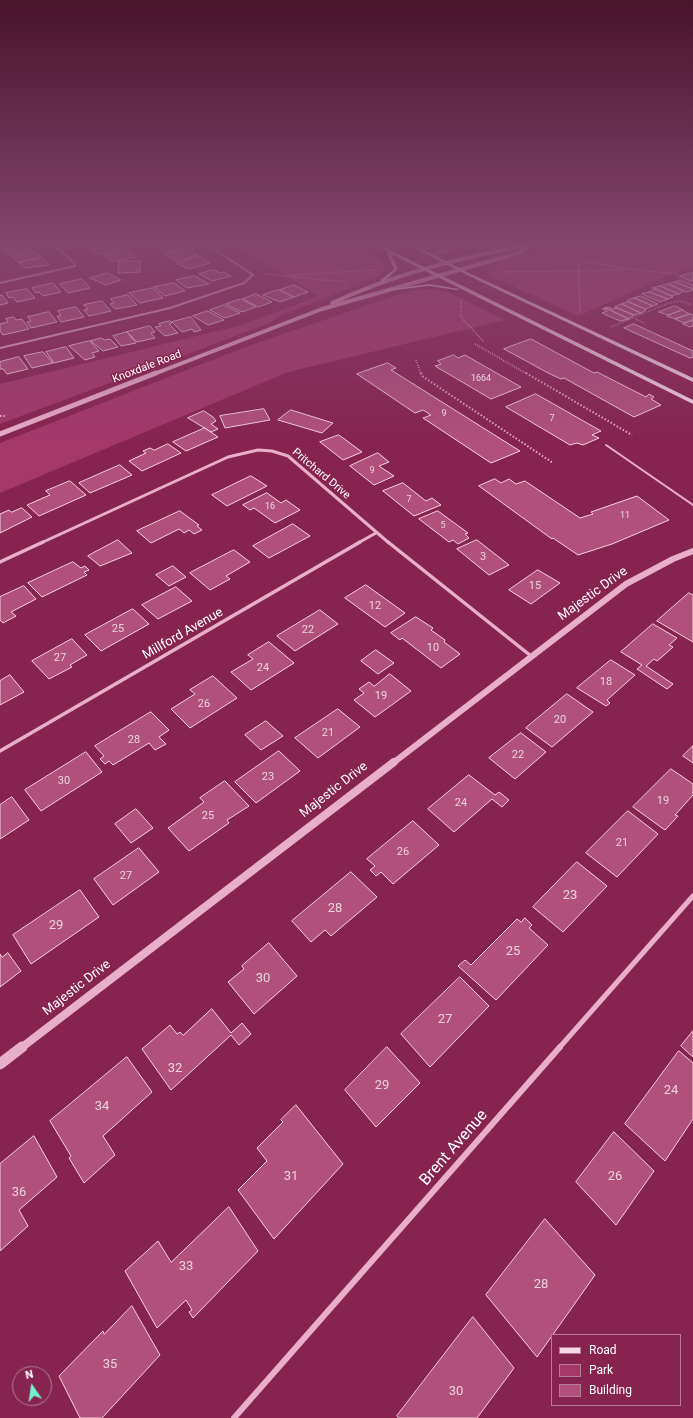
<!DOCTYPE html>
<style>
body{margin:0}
#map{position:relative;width:693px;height:1418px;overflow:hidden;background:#86244f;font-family:Roboto,sans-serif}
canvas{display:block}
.legend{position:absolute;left:551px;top:1334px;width:130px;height:72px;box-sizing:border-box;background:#86244f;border:1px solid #b67c95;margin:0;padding:5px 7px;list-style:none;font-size:12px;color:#fff}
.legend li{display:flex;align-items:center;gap:8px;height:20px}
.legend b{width:20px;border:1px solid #b67c95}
.north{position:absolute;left:12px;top:1366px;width:40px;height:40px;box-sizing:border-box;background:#86244f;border:1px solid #b67c95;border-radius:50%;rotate:347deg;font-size:11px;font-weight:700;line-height:16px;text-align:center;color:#fff}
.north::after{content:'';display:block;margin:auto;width:14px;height:18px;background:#71f4cd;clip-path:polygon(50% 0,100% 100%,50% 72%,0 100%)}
</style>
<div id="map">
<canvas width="693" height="1418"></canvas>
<ul class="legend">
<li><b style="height:5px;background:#f7d8e6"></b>Road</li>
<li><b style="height:11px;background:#a33869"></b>Park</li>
<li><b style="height:11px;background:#b0507b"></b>Building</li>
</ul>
<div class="north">N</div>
</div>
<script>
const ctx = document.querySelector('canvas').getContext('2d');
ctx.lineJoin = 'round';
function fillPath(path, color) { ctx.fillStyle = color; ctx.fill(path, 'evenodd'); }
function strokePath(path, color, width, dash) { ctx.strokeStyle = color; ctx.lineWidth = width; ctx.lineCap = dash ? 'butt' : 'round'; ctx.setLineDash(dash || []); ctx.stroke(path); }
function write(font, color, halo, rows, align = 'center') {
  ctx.font = font + ' Roboto,sans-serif'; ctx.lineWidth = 3; ctx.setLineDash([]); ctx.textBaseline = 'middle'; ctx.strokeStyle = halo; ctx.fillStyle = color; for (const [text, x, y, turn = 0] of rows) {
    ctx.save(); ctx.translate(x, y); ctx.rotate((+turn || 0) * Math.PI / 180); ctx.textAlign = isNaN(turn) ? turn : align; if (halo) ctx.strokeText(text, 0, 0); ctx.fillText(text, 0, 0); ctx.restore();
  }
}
fillPath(new Path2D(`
 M231,244h120l29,16 4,6 -1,6 -8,6 -93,37 -12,8 -270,101v-40l238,-58 81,-30z
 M562,244h131v24l-26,8 -89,40 -91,-42 -1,-4 5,-5z
 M428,289l20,3 57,28 -217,52 -288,121v-50l248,-97 161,-55z`), '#a33869');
const building = new Path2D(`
 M25,244l7,5 -23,6 -6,-6z
 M91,244h20l-22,5 -4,-4z
 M112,244l7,5 -20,6 -8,-6z
 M153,244h20l-12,4 -12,-2z
 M175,244l12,3 -20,6 -8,-4z
 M185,249l13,6 -20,6 -13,-6z
 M34,251l7,6 -23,5 -6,-5z
 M127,251l8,6 -22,5 -9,-7z
 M198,256l12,7 -21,6 -12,-5z
 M42,258l7,7 -24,3 -6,-5z
 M140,261v11l-22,1 1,-11z
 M214,270l6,3 4,-1 7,4 -19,5 -13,-7z
 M108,273l13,7 -15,5 -16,-7z
 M693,273v8h-2l-11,-5z
 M195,276l14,8 -22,4 -11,-8z
 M82,279l8,9 -22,5 -8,-9z
 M681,280l12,5v4l-18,-7z
 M675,282l18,7v1l-7,2 -18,-8z
 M53,283l8,9 -18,4 -4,-4 -3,1 -4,-5z
 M174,283l11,8 -20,5 -11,-9z
 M668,284l16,7 -5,3 -19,-8z
 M294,285l14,7 -14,5 -14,-7z
 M660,286l19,8 -8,2 -18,-8z
 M153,288l10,10 -23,5 -11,-10z
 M27,289l8,9 -18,4 -4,-5 -4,1 -3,-5z
 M656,289l16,7 1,1 -5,2 -19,-7z
 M277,290h2l15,7 -14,5 -17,-7z
 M649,292l19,7 -8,3 -18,-8z
 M256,294l16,8 -14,5 -15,-8z
 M0,295h2l6,8 -8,2z
 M128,295l9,10 -22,4 -5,-5 4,-1 -3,-4z
 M641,296l17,8 -5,2 -19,-8z
 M634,298l19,8 -8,3 -18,-8z
 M241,299l15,8 -14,5 -16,-8z
 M102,301l9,10 -22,5 -5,-6 4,-1 -4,-4z
 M628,302l17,7 1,1 -5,3 -19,-9z
 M622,304l19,9 -8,2 -18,-8z
 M224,305l16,8 -15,5 -15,-8z
 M675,306l8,4 -15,5 -9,-3z
 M76,307l8,10 -23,5 -4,-6h4l-3,-5z
 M608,307l5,2 4,-1 17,7 -5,4 -24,-11z
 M606,308l23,11 -9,2 -18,-8 5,-2 -4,-2z
 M682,310l8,4 -15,5 -8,-3z
 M208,311l16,9 -16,5 -15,-9z
 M49,312l8,10 -26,6 -4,-6 4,-1 -3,-4z
 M690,314l3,1v5l-9,3 -9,-4z
 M14,317l2,3 6,-1 7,10 -26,6 -3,-4v-7l8,-2 -2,-3z
 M191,317l10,13 -7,2 -2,-3 -10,3 -10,-10z
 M693,320v6l-3,1 -7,-3z
 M170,321l2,2 -3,1 9,9 -13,3 -10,-9 6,-1 -2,-2z
 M634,324l59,27v6l-3,1 -66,-30z
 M150,326l5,6 -4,1 4,5 -18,4 -10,-10z
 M127,332l9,11 -15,3 -8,-10z
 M102,338l2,2 6,-1 8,8 -15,4 -12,-10z
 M531,339l63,34 3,-1 49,25 3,-3 5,3 -3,2 10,6 -27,12 -70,-39 -3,1 -11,-5 -46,-25z
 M90,341l9,10 -7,2 3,4 -10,3 -16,-14z
 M66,347l8,11 -20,5 -7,-10 -1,-1z
 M43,352l10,11 -21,5 -8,-12z
 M454,355l4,3 7,-3 56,32 -30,12 -56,-33 6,-2 -3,-3z
 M19,357l9,12 -21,5 -4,-5h-3v-7z
 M388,363l8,5 -5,2 129,81 -29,12 -68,-45 8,-3 -8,-5 -8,3 -58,-39z
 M536,394l65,37 -9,4 7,3 -16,7 -6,-2 -7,2 -64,-38z
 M264,409l6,11 -45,8 -5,-12z
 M291,410l42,13 -11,10 -44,-13z
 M204,411l9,6 3,4 -5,3 7,5 -7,3 -23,-14z
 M205,428l13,9 -32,14 -13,-9z
 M339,435l23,17 -19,8 -23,-18z
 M168,444l13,9 -39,18 -13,-10 17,-8 -3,-2 7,-3 4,2z
 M378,453l11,9 -10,4 15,10 -20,9 -24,-19z
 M120,465l12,10 -42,18 -11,-10z
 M251,476l16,10 -40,20 -15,-11z
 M495,479l6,4 8,-4 7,5 9,-3 55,37 13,-4 -2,-2 46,-16 32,24 -57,24 -34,11 -25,-17 -1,1 -73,-53z
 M70,481l16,14 -47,21 -12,-11 23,-10 -4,-4z
 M403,483l23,18 6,-3 9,7 -27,11 -31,-25z
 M267,493l14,10 5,-3 14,10 -25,13 -21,-15 -4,2 -7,-5z
 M22,508l10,9 -32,16v-19l9,-4 2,2z
 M180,511l19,14 -2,1 5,4 -8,4 -5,-4 -5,3 -5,-4 -28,14 -14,-12z
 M438,511l30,22 -3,1 4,4 -11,6 -5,-4 -4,2 -30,-23z
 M293,524l17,12 -41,22 -16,-12z
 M118,540l14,13 -32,13 -12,-10z
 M477,540l32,25 -20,10 -32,-26z
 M234,550l16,12 -24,14 4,3 -20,11 -20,-17z
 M73,562l8,6 4,-2 4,4 -5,2 3,3 -45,22 -14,-14z
 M173,566l13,11 -17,9 -13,-11z
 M538,570l22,13 -29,21 -22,-14z
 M366,585l39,28 -20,14 -40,-29z
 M24,586l12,13 -25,13 5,4 -13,7 -3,-3v-23z
 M176,587l16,14 -34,18 -16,-14z
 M689,593l4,2v47l-36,-21z
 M133,609l16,15 -48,27 -16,-16z
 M320,610l18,14 -43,27 -18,-15z
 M416,617l17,11 -2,2 14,10 -1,2 16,12 -19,14 -39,-30 -2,2 -9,-7z
 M653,624l24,14 -8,7 4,2 -10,9 -6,5 -3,-2 -8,7 27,18 -6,5 -30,-20 5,-4 -21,-13z
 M72,639l15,16 -17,10 2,2 -23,12 -17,-18z
 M269,642l25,21 -43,27 -20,-18 22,-13 -5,-4z
 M376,650l18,13 -16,11 -17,-13z
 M611,660l24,15 -28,25 3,3 -4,3 -29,-18z
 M390,674l21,17 -36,26 -21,-17 10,-7 -5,-4 10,-7 5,4z
 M10,675l14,17 -24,13v-24z
 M213,676l24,22 -47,30 -19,-19 24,-15 -5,-4z
 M567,694l26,18 -41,35 -26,-19z
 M338,709l22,18 -42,31 -23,-20z
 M151,712l18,18 -10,7 7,7 -11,6 -6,-7 -36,22 -4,-4 -4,3 -5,-5 4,-3 -9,-10z
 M266,721l17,15 -22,14 -16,-15z
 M521,733l25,19 -31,27 -26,-21z
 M693,746v17l-10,-7z
 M279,751l21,20 -44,32 -21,-21z
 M86,752l16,20 -61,39 -16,-21z
 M671,769l22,15v11l-18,20 3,1 -13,14 -32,-23z
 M469,775l26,20 4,-3 10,8 -7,7 -10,-8 -38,33 -26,-23z
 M225,781l24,25 -22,14 2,3 -40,28 -21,-23 36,-26 -4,-4z
 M12,797l17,23 -29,19v-34z
 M136,809l17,19 -22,15 -16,-19z
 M628,811l30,23 -41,43 -31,-24z
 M413,821l26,24 -46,39 -12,-12 -5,4 -6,-6 5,-4 -8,-7z
 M139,848l20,24 -46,33 -19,-26z
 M577,862l30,24 -44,46 -30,-25z
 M351,872l26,25 -46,39 -6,-6 -14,12 -19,-21z
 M80,890l19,27 -68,47 -18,-29z
 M525,918l7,7 -3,3 19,17 -52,55 -38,-34 7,-6 6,5 46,-46 4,3z
 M269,943l28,33 -43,38 -26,-32 16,-13 -2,-3z
 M8,953l13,18 -21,16v-33l2,3z
 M460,977l29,29 -59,61 -29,-33z
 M212,1009l19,24 11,-10 9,11 -12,11 -8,-10 -60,55 -29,-41 28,-24 7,9 3,-2 3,3z
 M693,1031v26l-12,-11z
 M387,1047l33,36 -44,44 -31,-37z
 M679,1051l14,12v56l-28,42 -40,-37z
 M127,1057l25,35 -49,44 12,19 -31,28 -15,-25 2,-2 -21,-35z
 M296,1105l47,59 -69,75 -36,-49 29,-29 -10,-13 26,-26 -2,-2z
 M614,1132l40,39 -38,54 -40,-43z
 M34,1136l23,41 -38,33 9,16 -28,25v-87z
 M229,1207l29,44 -65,67 -4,-6 3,-2 -6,-10 -29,28 -32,-57 33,-30 13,21z
 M545,1219l50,56 -58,82 -51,-62z
 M132,1306l28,49 -58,63h-22l-21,-42 44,-45 1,3z
 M473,1317l41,51 -37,50h-78l-2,-2z`);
fillPath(building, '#b0507b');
strokePath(building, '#f7d2e3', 1);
strokePath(new Path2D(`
 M578,244l2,68
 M544,255l85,14 49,5 -1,2 16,7
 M504,272l119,-2
 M265,274l81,8
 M289,275l86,-5
 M461,301v16l22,24
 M636,319l9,5
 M611,327l55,-23 13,-3 14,4
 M475,344l52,30
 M416,360l5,14`), '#e9aec9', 1.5, [1, 1.5]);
strokePath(new Path2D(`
 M421,373l1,3 131,87
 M526,373l106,62
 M0,416h6`), '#e9aec9', 2, [1.5, 2]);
strokePath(new Path2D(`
 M433,244l8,4 14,-4
 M508,244l4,4
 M431,255l42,-11`), '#e9aec9', 1.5);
strokePath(new Path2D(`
 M606,445l87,60`), '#e9aec9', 2);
strokePath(new Path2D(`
 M0,283l75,-17v-2l-22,-20
 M0,348l170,-40 74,-25 9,-8 -46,-31`), '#e9aec9', 2);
strokePath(new Path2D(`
 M41,543l187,-86 30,-7 14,1 16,5 101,87
 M358,543l18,-10`), '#e9aec9', 3);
strokePath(new Path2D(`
 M388,542l143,114
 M0,562l43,-20
 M0,751l360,-209`), '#e9aec9', 3.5);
strokePath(new Path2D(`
 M559,1048l134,-152`), '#e9aec9', 5);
strokePath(new Path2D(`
 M234,1418l326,-371`), '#e9aec9', 6);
strokePath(new Path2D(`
 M332,303c65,-30 136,-48 206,-59
 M154,374l168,-65 200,-57 6,-5`), '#e9aec9', 4);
strokePath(new Path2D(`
 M0,434l156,-61`), '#e9aec9', 5);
strokePath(new Path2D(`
 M393,763l233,-179 47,-25 20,-8`), '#e9aec9', 6);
strokePath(new Path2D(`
 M21,1048l373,-286`), '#e9aec9', 8);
strokePath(new Path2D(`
 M0,1064l22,-17`), '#e9aec9', 11);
fillPath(new Path2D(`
 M373,244h5l315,156v4l-302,-150 7,15 -15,13h-2v-2l13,-11 -8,-18z
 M407,244h5l57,29 224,105v4l-226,-107z
 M429,284l30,5 -2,1 -28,-4 -43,5 -2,-1z`), '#f7d8e6');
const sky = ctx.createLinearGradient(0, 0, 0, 442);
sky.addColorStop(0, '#4a142b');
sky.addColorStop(0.55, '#84456e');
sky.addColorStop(1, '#84456e00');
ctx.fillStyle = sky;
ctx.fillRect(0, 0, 693, 442);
write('9px', '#ebd3de', null, [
 ["1664",481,379],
 ["9",444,414],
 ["7",552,419],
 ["9",372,471],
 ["7",409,500],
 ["16",270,507],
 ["11",625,516],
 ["5",443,526]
]);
write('11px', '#fff', '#86244f', [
 ["Knoxdale Road",147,367,-21],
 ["Pritchard Drive",321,474,40]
]);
write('11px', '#ebd3de', null, [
 ["3",483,557],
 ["15",535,586],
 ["12",375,606],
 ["25",118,629],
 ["22",308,630],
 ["10",433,648],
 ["27",60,658],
 ["24",263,668],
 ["18",606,682],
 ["19",381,696],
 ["26",204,704],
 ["20",560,720],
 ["21",328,733],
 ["28",134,740],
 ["22",518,755],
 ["23",268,777],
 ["30",64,781],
 ["19",663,801],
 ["24",461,803],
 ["25",208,816],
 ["21",622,843],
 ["26",403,852],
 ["27",126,876]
]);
write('13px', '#fff', '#86244f', [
 ["Majestic Drive",593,594,-36],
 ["Millford Avenue",183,634,-30],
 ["Majestic Drive",334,790,-38],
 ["Majestic Drive",77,988,-38]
]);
write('13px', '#ebd3de', null, [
 ["23",570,896],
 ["28",335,909],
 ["29",56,926],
 ["25",513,952],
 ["30",263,979],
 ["27",445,1020],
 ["32",175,1069],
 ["29",382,1086],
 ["24",671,1091],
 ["34",102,1107],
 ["31",291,1177],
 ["26",615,1177],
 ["36",19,1193],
 ["33",186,1267],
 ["28",541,1285],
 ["35",110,1365],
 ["30",456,1392]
]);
write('16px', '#fff', '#86244f', [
 ["Brent Avenue",454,1148,-49]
]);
</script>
